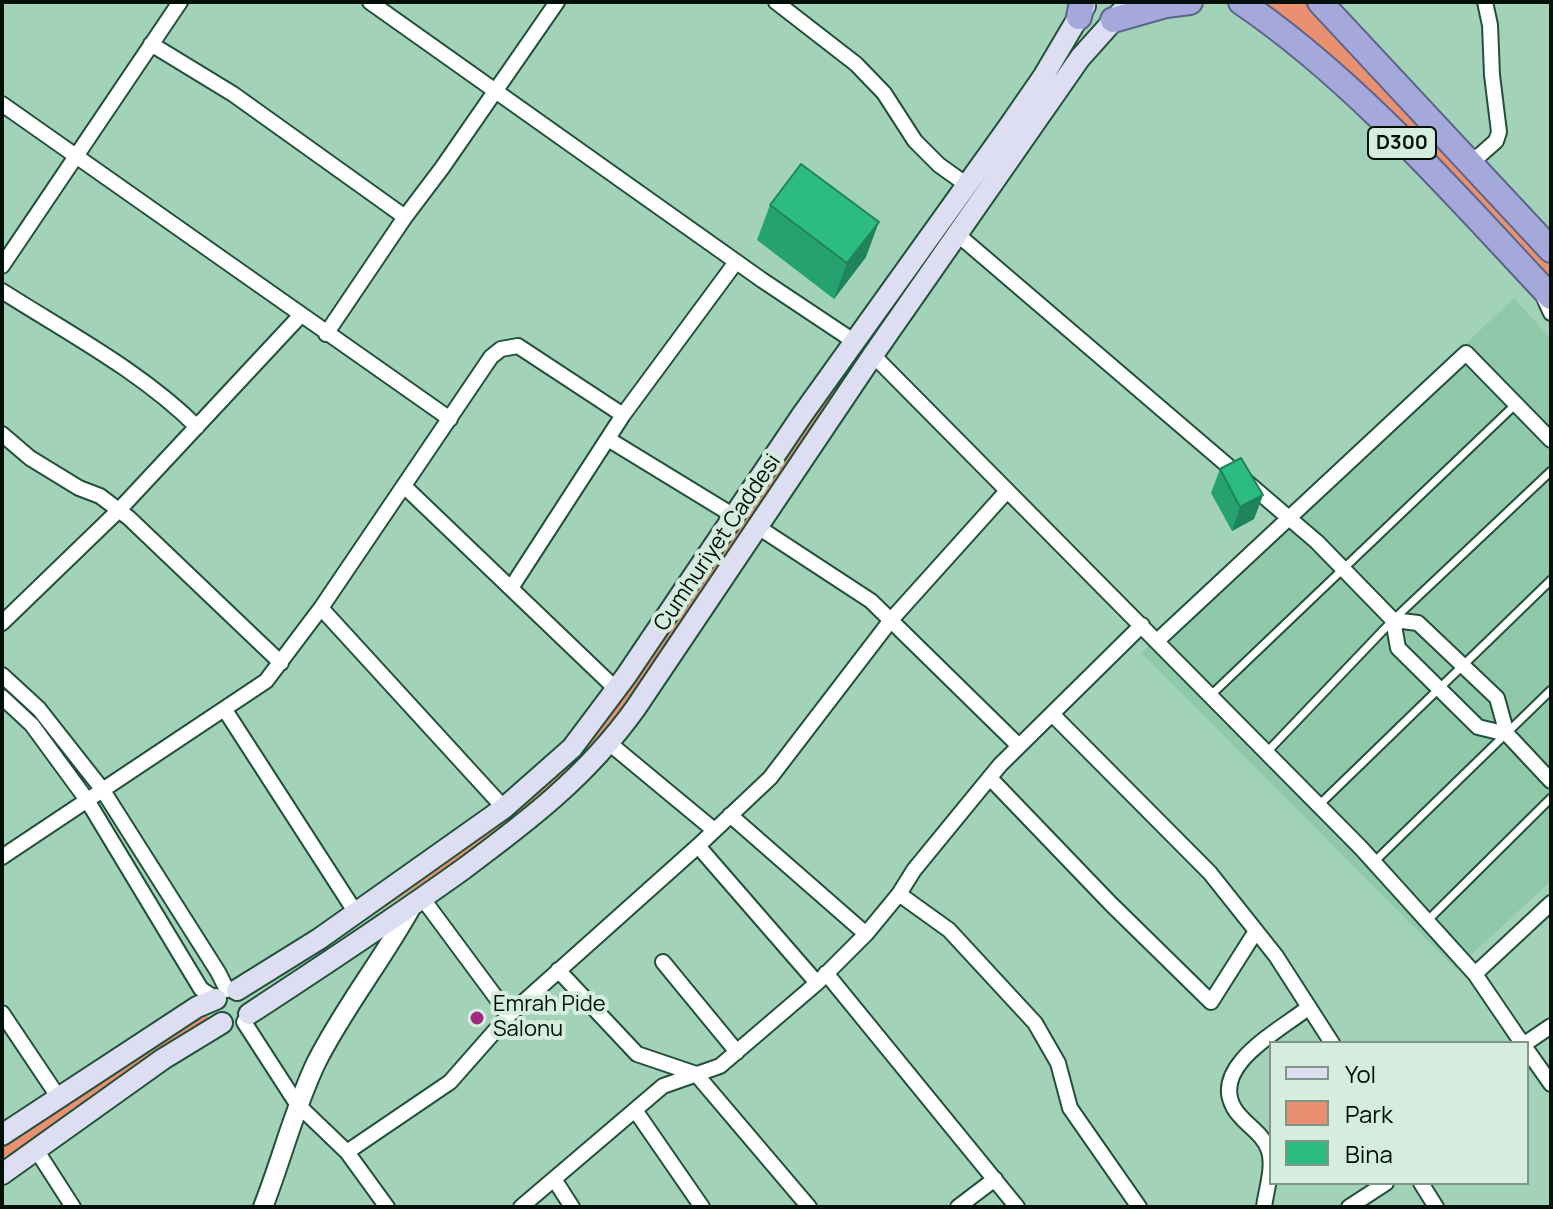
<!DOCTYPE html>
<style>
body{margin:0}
#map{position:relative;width:1553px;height:1209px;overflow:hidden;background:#a2d3b8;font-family:Manrope,sans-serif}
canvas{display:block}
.frame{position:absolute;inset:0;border:4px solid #011008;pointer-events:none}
.legend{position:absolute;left:1269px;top:1041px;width:260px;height:144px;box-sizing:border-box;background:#d5eddf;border:2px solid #809589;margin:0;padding:10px 14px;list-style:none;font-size:24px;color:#011008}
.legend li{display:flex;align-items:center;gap:16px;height:40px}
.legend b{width:40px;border:2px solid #809589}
</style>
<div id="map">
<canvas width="1553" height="1209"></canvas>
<div class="frame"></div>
<ul class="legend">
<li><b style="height:10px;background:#dddef1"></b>Yol</li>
<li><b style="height:22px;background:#e8906f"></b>Park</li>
<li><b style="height:22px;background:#2cbc82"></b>Bina</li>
</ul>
</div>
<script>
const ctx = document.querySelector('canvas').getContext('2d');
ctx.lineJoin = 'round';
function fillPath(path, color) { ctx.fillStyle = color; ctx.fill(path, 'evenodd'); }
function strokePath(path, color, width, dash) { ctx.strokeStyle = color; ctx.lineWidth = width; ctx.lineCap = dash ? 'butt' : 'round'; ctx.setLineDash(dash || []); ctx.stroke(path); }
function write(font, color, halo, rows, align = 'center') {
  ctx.font = font + ' Manrope,sans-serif'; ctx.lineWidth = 8; ctx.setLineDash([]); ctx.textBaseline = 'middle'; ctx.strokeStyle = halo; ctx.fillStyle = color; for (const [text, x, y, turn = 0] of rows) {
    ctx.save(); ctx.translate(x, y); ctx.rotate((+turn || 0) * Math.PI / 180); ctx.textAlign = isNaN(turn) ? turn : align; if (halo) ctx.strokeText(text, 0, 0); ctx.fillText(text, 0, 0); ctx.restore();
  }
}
fillPath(new Path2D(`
 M1514,298l37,41v542l-95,88 -315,-316z`), '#90c8aa');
fillPath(new Path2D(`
 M1260,2h46l36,36 209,229v13z
 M847,365l4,1 -2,6 -56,87 -153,228 -46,61 -77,73 -252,165 -1,-1 175,-123 55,-33 34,-27 51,-49 27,-33z
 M206,1015l3,3 -108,77 -99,64v-11z`), '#e8906f');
const service = new Path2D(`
 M1211,695l305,-291
 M1267,752l126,-132 158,-149
 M1319,805l232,-225
 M1374,862l177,-172
 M1427,921l124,-123`);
const minor = new Path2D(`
 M370,2l392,278 93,62
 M776,2l80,62 28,29 31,48 24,24 28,20
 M151,44l82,50 172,123
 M2,104l448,315
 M1470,164l26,-23 3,-9 -7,-57 -2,-50 -5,-23
 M957,234l360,308 76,78 5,28 80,79 29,7
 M2,266l178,-264
 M2,291c66,42 140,81 195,136
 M1541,291l10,22
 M326,334l79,-117 37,-49 115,-166
 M873,355l488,493 114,126 47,69
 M2,434l28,24 49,30 21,8 29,22 152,145
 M608,439l126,77
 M404,486l213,204
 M758,527l113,74 148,145
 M511,588l112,-173 113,-153
 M321,608l183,200
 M1393,620l25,3 79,75 10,36 44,47
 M2,623l117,-113 181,-194
 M1157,641l309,-288 85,87
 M2,675l37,34 63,80 116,183 9,18
 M2,697l30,28 55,75 114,189 15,10
 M225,710l131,203
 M1052,714l158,159 66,83 56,87
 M609,743l105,87
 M990,778l121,126 100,98 45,-71
 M730,815l136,119
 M698,846l119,137
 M2,857l264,-176 55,-73 170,-251 10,-8 17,-3 105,69
 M899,894l50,36 86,93 23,40 12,45 69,99
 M423,899l86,116
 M663,962l74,90
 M558,970l79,84 59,20 113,133
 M826,973l191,234
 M1475,974l76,-71
 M2,1013l57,85
 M244,1022l53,82 50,48 40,55
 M1526,1043l25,-17
 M1527,1050l24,34
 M635,1110l67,97
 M37,1151l36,56
 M347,1152l103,-70 59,-67 189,-169 72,-68 121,-158 116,-129
 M554,1179l18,28
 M1421,1183l15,24
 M521,1207l142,-121 57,-20 97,-83 49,-49 33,-40 15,-24 86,-105 142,-140
 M958,1207l37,-28
 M1264,1207c2,-17 10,-39 5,-56 -6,-19 -26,-27 -35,-43 -25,-43 50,-80 75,-101
 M1349,1207l37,-24`);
const tertiary = new Path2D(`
 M263,1207c19,-48 31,-98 53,-144 27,-54 67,-104 96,-157`);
const secondary = new Path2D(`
 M237,990l82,-51 185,-131 68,-60 54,-72 176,-261 205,-286 36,-52 42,-71
 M249,1014c72,-47 143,-94 213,-144 66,-49 124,-93 173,-161l238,-354 207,-297 50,-56
 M2,1135l195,-128 19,-8
 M2,1174l161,-115 59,-36`);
const trunk = new Path2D(`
 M1241,2c116,79 214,193 310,295
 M1320,2l231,248
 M1079,17l3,-15
 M1113,20l53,-15 24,-3`);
strokePath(service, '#23503a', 11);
strokePath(minor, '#23503a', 18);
strokePath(tertiary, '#23503a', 22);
strokePath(secondary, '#23503a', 24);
strokePath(trunk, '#5d648a', 28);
strokePath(service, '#fff', 7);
strokePath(minor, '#fff', 14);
strokePath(tertiary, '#fff', 18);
strokePath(secondary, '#dddef1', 20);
strokePath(trunk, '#a4a8da', 24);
fillPath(new Path2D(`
 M770,205l96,52 -32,42 -77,-59z
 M1220,469l43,26 -9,24 -22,12 -21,-38z`), '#26a270');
fillPath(new Path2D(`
 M879,222l-13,35 -32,42 13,-36z
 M1263,495l-9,24 -22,12 8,-24z`), '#1f845b');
const building = new Path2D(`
 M801,164l78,58 -32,41 -77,-58z
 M1241,458l22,37 -23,12 -20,-38z`);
fillPath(building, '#2cbc82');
strokePath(building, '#1f845b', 2);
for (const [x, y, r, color] of [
 [477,1018,8,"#a12981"]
]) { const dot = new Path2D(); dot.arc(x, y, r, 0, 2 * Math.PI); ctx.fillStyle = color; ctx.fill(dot); strokePath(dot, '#d5eddf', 3); }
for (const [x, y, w] of [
 [1402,143,68]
]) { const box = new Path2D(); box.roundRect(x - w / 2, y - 16, w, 32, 6); ctx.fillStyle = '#d5eddf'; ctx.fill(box); strokePath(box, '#011008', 2); }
write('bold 20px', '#011008', null, [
 ["D300",1402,143]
]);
write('22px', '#011008', '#d5eddf', [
 ["Cumhuriyet Caddesi",718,543,-56]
]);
write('22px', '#011008', '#d5eddf', [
 ["Emrah Pide",493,1005],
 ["Salonu",493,1030]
], 'left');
</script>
